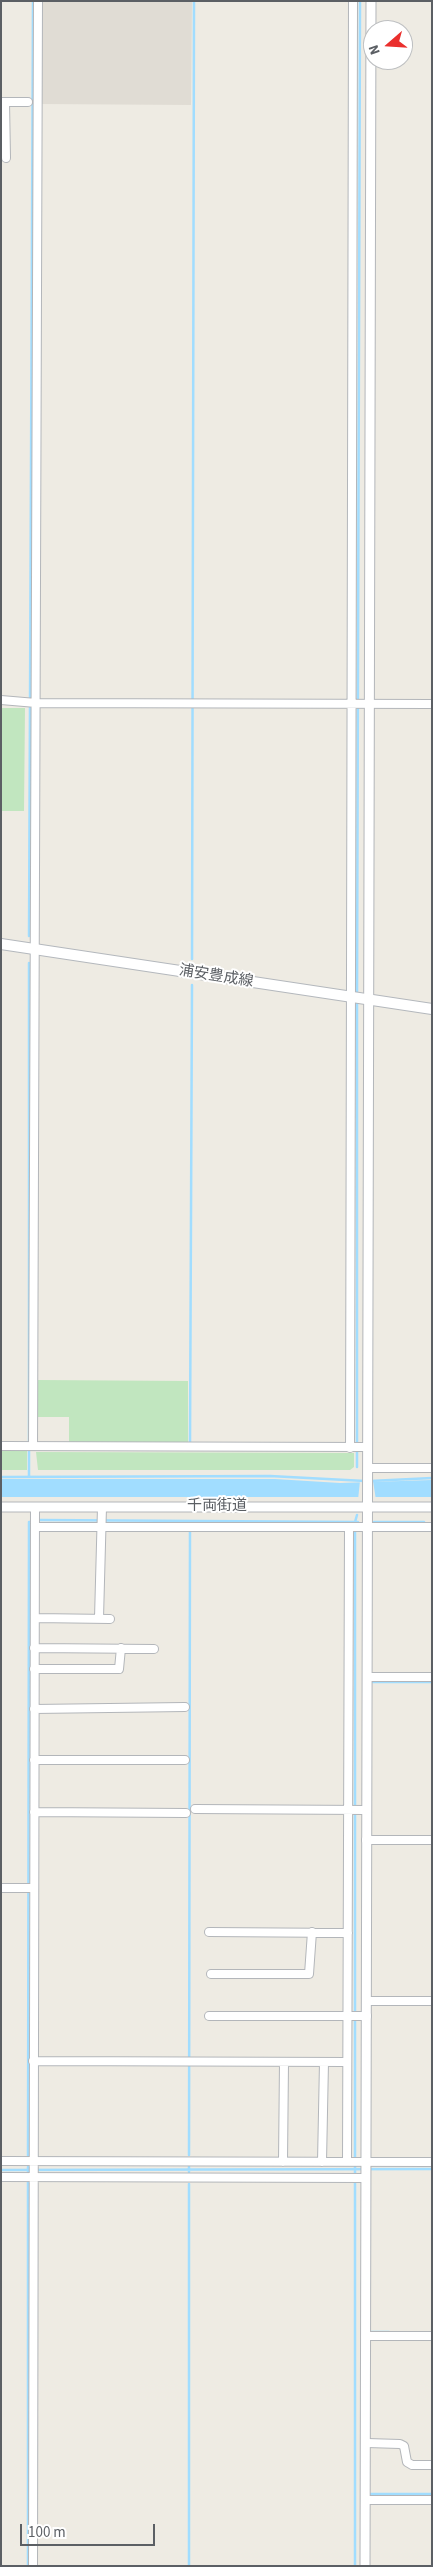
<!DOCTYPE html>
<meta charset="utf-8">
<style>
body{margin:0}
#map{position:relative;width:433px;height:2567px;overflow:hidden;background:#eeebe3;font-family:"Source Sans 3",sans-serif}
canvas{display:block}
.frame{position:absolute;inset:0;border:2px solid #5b5f64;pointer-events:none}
.north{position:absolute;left:363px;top:20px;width:50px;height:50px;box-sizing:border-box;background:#fff;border:1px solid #bdbfc1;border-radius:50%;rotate:251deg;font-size:14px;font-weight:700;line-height:20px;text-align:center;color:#5b5f64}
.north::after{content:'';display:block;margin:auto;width:18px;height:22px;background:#ea2f2d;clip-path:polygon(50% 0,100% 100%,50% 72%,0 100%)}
.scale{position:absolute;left:20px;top:2524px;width:135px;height:22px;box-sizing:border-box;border:2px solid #5b5f64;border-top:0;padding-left:6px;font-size:15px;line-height:18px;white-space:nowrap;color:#5b5f64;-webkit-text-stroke:4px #fff;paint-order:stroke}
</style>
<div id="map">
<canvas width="433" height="2567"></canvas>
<div class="frame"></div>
<div class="north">N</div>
<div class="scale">100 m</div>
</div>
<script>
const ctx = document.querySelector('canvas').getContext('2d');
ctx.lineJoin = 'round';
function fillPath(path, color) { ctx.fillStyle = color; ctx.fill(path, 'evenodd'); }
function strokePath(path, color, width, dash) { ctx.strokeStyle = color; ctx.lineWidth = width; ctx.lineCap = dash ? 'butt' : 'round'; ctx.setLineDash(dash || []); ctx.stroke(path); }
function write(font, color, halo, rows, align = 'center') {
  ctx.font = font + ' "Source Sans 3","Noto Sans JP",sans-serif'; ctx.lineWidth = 4; ctx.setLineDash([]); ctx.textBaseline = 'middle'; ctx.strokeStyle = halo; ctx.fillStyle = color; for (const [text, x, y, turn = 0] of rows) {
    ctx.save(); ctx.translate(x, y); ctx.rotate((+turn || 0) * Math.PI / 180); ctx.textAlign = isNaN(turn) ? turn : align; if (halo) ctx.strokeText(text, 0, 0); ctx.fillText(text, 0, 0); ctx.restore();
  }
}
fillPath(new Path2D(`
 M41,1h151l-1,104 -151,-1z`), '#e0dcd4');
fillPath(new Path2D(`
 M1,708h24l-1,103h-23z
 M38,1380l150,1v63l-119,-2v-25h-32z
 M1,1451h26v19h-26z
 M36,1452l318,1v14l-4,3h-312z`), '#c1e6bf');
fillPath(new Path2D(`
 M1,1479h274l65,4 92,-3v17h-431z`), '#a1ddff');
fillPath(new Path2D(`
 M360,1481h13l3,19h-18z`), '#eeebe3');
strokePath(new Path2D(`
 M29,936l4,-935
 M192,959l2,-958
 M357,995l3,-994
 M190,1444l2,-459
 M357,1467v-466
 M29,1476v-513
 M1,1477l269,-1 95,5
 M370,1481l62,-3
 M39,1520l319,2
 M374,1522h50
 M372,1682h60
 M189,2155l1,-633
 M28,2156l1,-634h2
 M1,2170l431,-1
 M189,2172v-6
 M371,2332h18
 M370,2494h62
 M28,2566v-399
 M189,2566v-382
 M355,2566v-1044l2,-7`), '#a1ddff', 2.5);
const minor = new Path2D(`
 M1,102h27
 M5,102l1,56
 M1,700l35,3 396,1
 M1,1446l367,1
 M33,1446l5,-1445
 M350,1448l3,-1447
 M368,1468h64
 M35,1527h397
 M35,1618l75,1
 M99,1618l3,-111
 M34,1648l120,1
 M34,1669h85l2,-21
 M367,1677h65
 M34,1709l151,-2
 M34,1760h151
 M195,1809l171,1
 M34,1812l152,1
 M366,1840h66
 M1,1888h33
 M209,1932l139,1
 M211,1974h98l3,-42
 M367,2001h65
 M209,2016h158
 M33,2061l314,1
 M1,2161l431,1
 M283,2162l1,-100
 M322,2162l2,-100
 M347,2162l2,-635
 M1,2177l365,1
 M366,2336h66
 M367,2443l33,1 4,2 3,16 5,3h20
 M365,2500h67
 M33,2566l2,-1059`);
const tertiary = new Path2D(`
 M1,1507h431
 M365,2566l6,-2565`);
const secondary = new Path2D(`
 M1,944l431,65`);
strokePath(minor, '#b3b6ba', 10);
strokePath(tertiary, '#b3b6ba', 11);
strokePath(secondary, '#b4b8bd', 12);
strokePath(minor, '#fff', 8);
strokePath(tertiary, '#fff', 9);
strokePath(secondary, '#fff', 10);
write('15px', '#5b5f64', '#fff', [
 ["浦安豊成線",216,977,9],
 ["千両街道",217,1507]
]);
</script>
